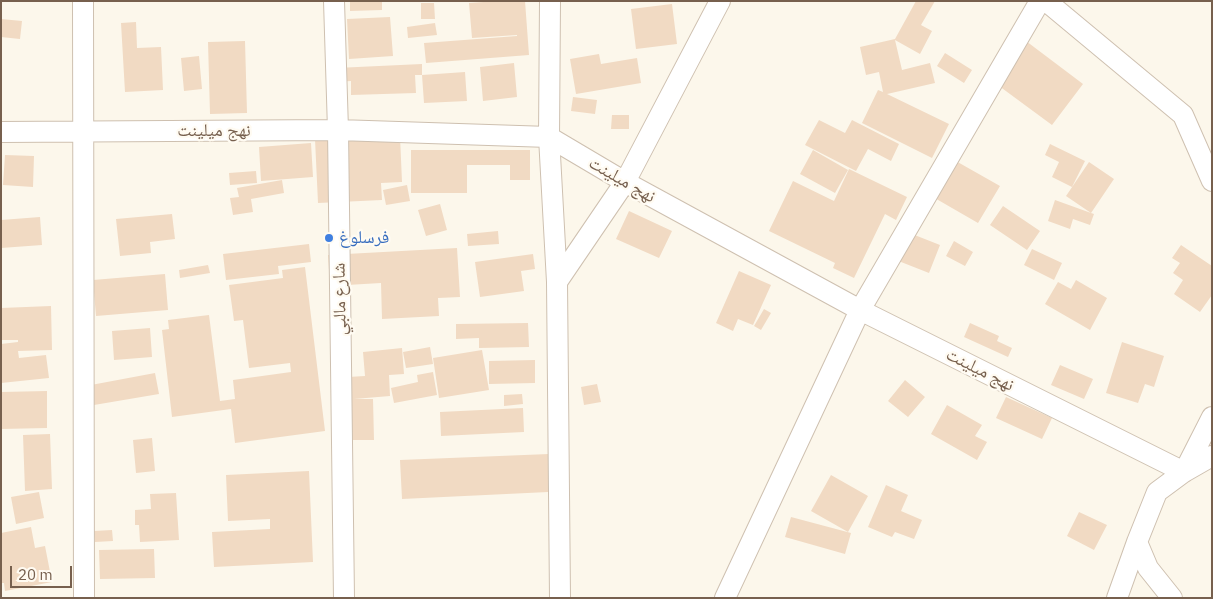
<!DOCTYPE html>
<meta charset="utf-8">
<style>
body{margin:0}
#map{position:relative;width:1213px;height:599px;overflow:hidden;background:#fcf7eb;font-family:"IBM Plex Sans",sans-serif}
canvas{display:block}
.frame{position:absolute;inset:0;border:2px solid #77604e;pointer-events:none}
.scale{position:absolute;left:10px;top:566px;width:62px;height:22px;box-sizing:border-box;border:2px solid #77604e;border-top:0;padding-left:6px;font-size:15px;line-height:18px;white-space:nowrap;color:#77604e;-webkit-text-stroke:4px #fffbf2;paint-order:stroke}
</style>
<div id="map">
<canvas width="1213" height="599"></canvas>
<div class="frame"></div>
<div class="scale">20 m</div>
</div>
<script>
const ctx = document.querySelector('canvas').getContext('2d');
ctx.lineJoin = 'round';
function fillPath(path, color) { ctx.fillStyle = color; ctx.fill(path, 'evenodd'); }
function strokePath(path, color, width, dash) { ctx.strokeStyle = color; ctx.lineWidth = width; ctx.lineCap = dash ? 'butt' : 'round'; ctx.setLineDash(dash || []); ctx.stroke(path); }
function write(font, color, halo, rows, align = 'center') {
  ctx.font = font + ' "IBM Plex Sans","Noto Naskh Arabic",sans-serif'; ctx.lineWidth = 4.5; ctx.setLineDash([]); ctx.textBaseline = 'middle'; ctx.strokeStyle = halo; ctx.fillStyle = color; for (const [text, x, y, turn = 0] of rows) {
    ctx.save(); ctx.translate(x, y); ctx.rotate((+turn || 0) * Math.PI / 180); ctx.textAlign = isNaN(turn) ? turn : align; if (halo) ctx.strokeText(text, 0, 0); ctx.fillText(text, 0, 0); ctx.restore();
  }
}
fillPath(new Path2D(`
 M350,1h32v9l-32,1z
 M498,1h27l4,54 -103,8 -2,-20 93,-7v-1l-45,3 -3,-35z
 M916,1h19l-14,24 11,6 -12,23 -25,-14 7,30 28,-7 5,20 -48,11 62,30 -17,34 -70,-35 16,-33 5,2 -4,-20 -13,3 -6,-28 35,-8z
 M421,3h13l1,16h-14z
 M672,4l5,40 -41,5 -5,-40z
 M390,17l3,39 -44,3 -2,-40z
 M1,19l21,2 -2,18 -19,-2z
 M136,22l1,26 24,-1 2,43 -38,2 -4,-69z
 M435,23l2,12 -29,3 -1,-11z
 M245,41l2,72 -37,1 -2,-72z
 M1026,41l57,43 -31,41 -57,-42z
 M945,53l27,17 -8,13 -27,-17z
 M599,54l2,10 36,-6 4,25 -65,11 -6,-35z
 M199,56l3,33 -18,2 -3,-33z
 M514,63l3,34 -34,4 -3,-34z
 M422,64v11h-7l1,18 -65,2v-14l-15,1v-14z
 M465,72l2,29 -43,2 -2,-28z
 M573,97l24,3 -2,14 -24,-3z
 M612,115h17v14h-18z
 M819,120l26,13 7,-13 47,24 -8,17 -23,-12 -12,22 -51,-26z
 M400,136l2,46 -21,1 1,17 -64,3 -3,-64z
 M311,143l2,34 -52,4 -2,-34z
 M1050,144l35,17 -13,26 -20,-10 7,-15 -14,-7z
 M411,150h119v30h-20v-15h-43v28h-56z
 M813,150l35,20 -13,23 -35,-19z
 M5,155l29,1 -1,31 -30,-2z
 M947,156l53,30 -22,37 -52,-30z
 M1089,162l25,17 -23,34 3,1 -4,11 -17,-6 -3,10 -22,-8 7,-21 36,13 -25,-17z
 M849,169l58,28 -11,23 -11,-6 -31,64 -21,-10 2,-5 -66,-32 24,-50 41,20z
 M256,171l1,12 -27,2 -1,-12z
 M282,180l2,13 -33,6 2,13 -20,3 -3,-17 9,-1 -2,-9z
 M407,185l3,16 -24,4 -3,-15z
 M440,204l7,26 -21,6 -8,-26z
 M1003,206l37,25 -13,19 -37,-25z
 M629,211l43,20 -13,27 -43,-19z
 M172,214l3,25 -25,3 1,11 -31,3 -4,-37z
 M40,217l2,28 -41,3v-28z
 M498,231l1,13 -31,2 -1,-12z
 M907,232l33,13 -11,28 -33,-13z
 M954,241l19,11 -8,14 -19,-10z
 M309,244l2,18 -33,4 1,8 -53,6 -3,-26z
 M1181,245l31,21v29l-12,17 -26,-18 9,-14 -10,-7 7,-10 -8,-5z
 M457,248l3,49 -22,1 1,18 -57,3 -1,-36 -51,3 -2,-31z
 M1032,249l30,14 -8,17 -30,-15z
 M533,254l2,15 -14,2 3,20 -44,6 -5,-35z
 M208,265l2,8 -30,5 -1,-8z
 M305,267l20,164 -90,12 -4,-34 -59,8 -10,-87 7,-1 -1,-9 41,-5 11,86 15,-2 -2,-19 58,-8 -1,-9 -41,5 -6,-48 -9,1 -5,-36 54,-7 -1,-8z
 M739,271l32,14 -18,40 -15,-6 -5,12 -17,-8z
 M165,274l3,36 -72,6 -3,-36z
 M1076,280l31,18 -17,32 -45,-26 13,-22 13,7z
 M51,306l1,44 -34,1 1,7 27,-3 3,23 -48,5v-39l17,-2v-2h-17v-32z
 M764,309l7,4 -10,17 -7,-4z
 M528,323l1,24 -50,1v-10l-23,1v-15z
 M970,323l29,13 -2,5 15,7 -4,9 -44,-20z
 M150,328l2,29 -38,3 -2,-29z
 M1122,342l42,14 -10,31 -9,-3 -7,19 -32,-10z
 M430,347l3,17 -27,4 -3,-16z
 M402,348l2,26 -15,1 1,21 -36,3h19l1,41h-29l3,-63 17,-1 -2,-24z
 M482,350l7,40 -50,8 -6,-40z
 M535,360v23l-46,1v-23z
 M1060,365l33,14 -9,20 -33,-14z
 M433,372l4,23 -43,8 -3,-15 27,-6 -1,-7z
 M155,373l4,21 -65,11 -3,-20z
 M905,380l20,17 -17,20 -20,-16z
 M597,384l4,18 -17,3 -3,-18z
 M47,391v37l-46,1v-37z
 M522,394l1,10 -19,2v-11z
 M1006,397l46,21 -10,21 -46,-21z
 M947,405l35,20 -7,11 12,6 -10,18 -46,-26z
 M523,408l1,24 -83,4 -1,-24z
 M50,434l2,55 -27,2 -2,-56z
 M152,438l3,33 -19,2 -3,-33z
 M549,454l-1,38 -146,7 -2,-39z
 M309,471l4,91 -99,5 -2,-35 58,-3v-10l-42,2 -2,-46z
 M831,475l37,21 -20,36 -37,-21z
 M886,485l22,10 -7,16 21,9 -8,19 -19,-7 -3,5 -24,-10z
 M39,492l5,26 -28,6 -5,-27z
 M176,493l3,47 -39,2 -1,-17h-4v-15l16,-1 -1,-15z
 M1079,512l28,13 -13,25 -27,-14z
 M791,517l60,16 -6,21 -60,-17z
 M31,527l4,21 10,-2 7,36 -47,9 -1,-8h-3v-50z
 M112,530l1,11 -18,1 -1,-11z
 M154,549l1,29 -55,1 -1,-29z`), '#f1dac3');
const minor = new Path2D(`
 M83,1l1,597
 M334,1l4,129 6,468
 M550,1l-1,136 8,145 3,316
 M1046,1l137,114 29,66
 M1,132l337,-2 211,7 76,45 235,128 324,162
 M557,282l68,-100 95,-181
 M1184,472l28,-55
 M1137,542l11,26 24,30
 M725,598l135,-288 180,-309
 M1117,598l20,-56 20,-50 27,-20 28,-16`);
strokePath(minor, '#cec0b0', 22);
strokePath(minor, '#fff', 20);
for (const [x, y, r, color] of [
 [329,238,5,"#3f7fe0"]
]) { const dot = new Path2D(); dot.arc(x, y, r, 0, 2 * Math.PI); ctx.fillStyle = color; ctx.fill(dot); strokePath(dot, '#fffbf2', 2); }
write('18px', '#77604e', '#fffbf2', [
 ["نهج ميلينت",214,131],
 ["نهج ميلينت",622,180,30],
 ["شارع مالبي",340,299,-91],
 ["نهج ميلينت",980,370,27]
]);
write('18px', '#366cbe', '#fffbf2', [
 ["فرسلوغ",339,238]
], 'left');
</script>
